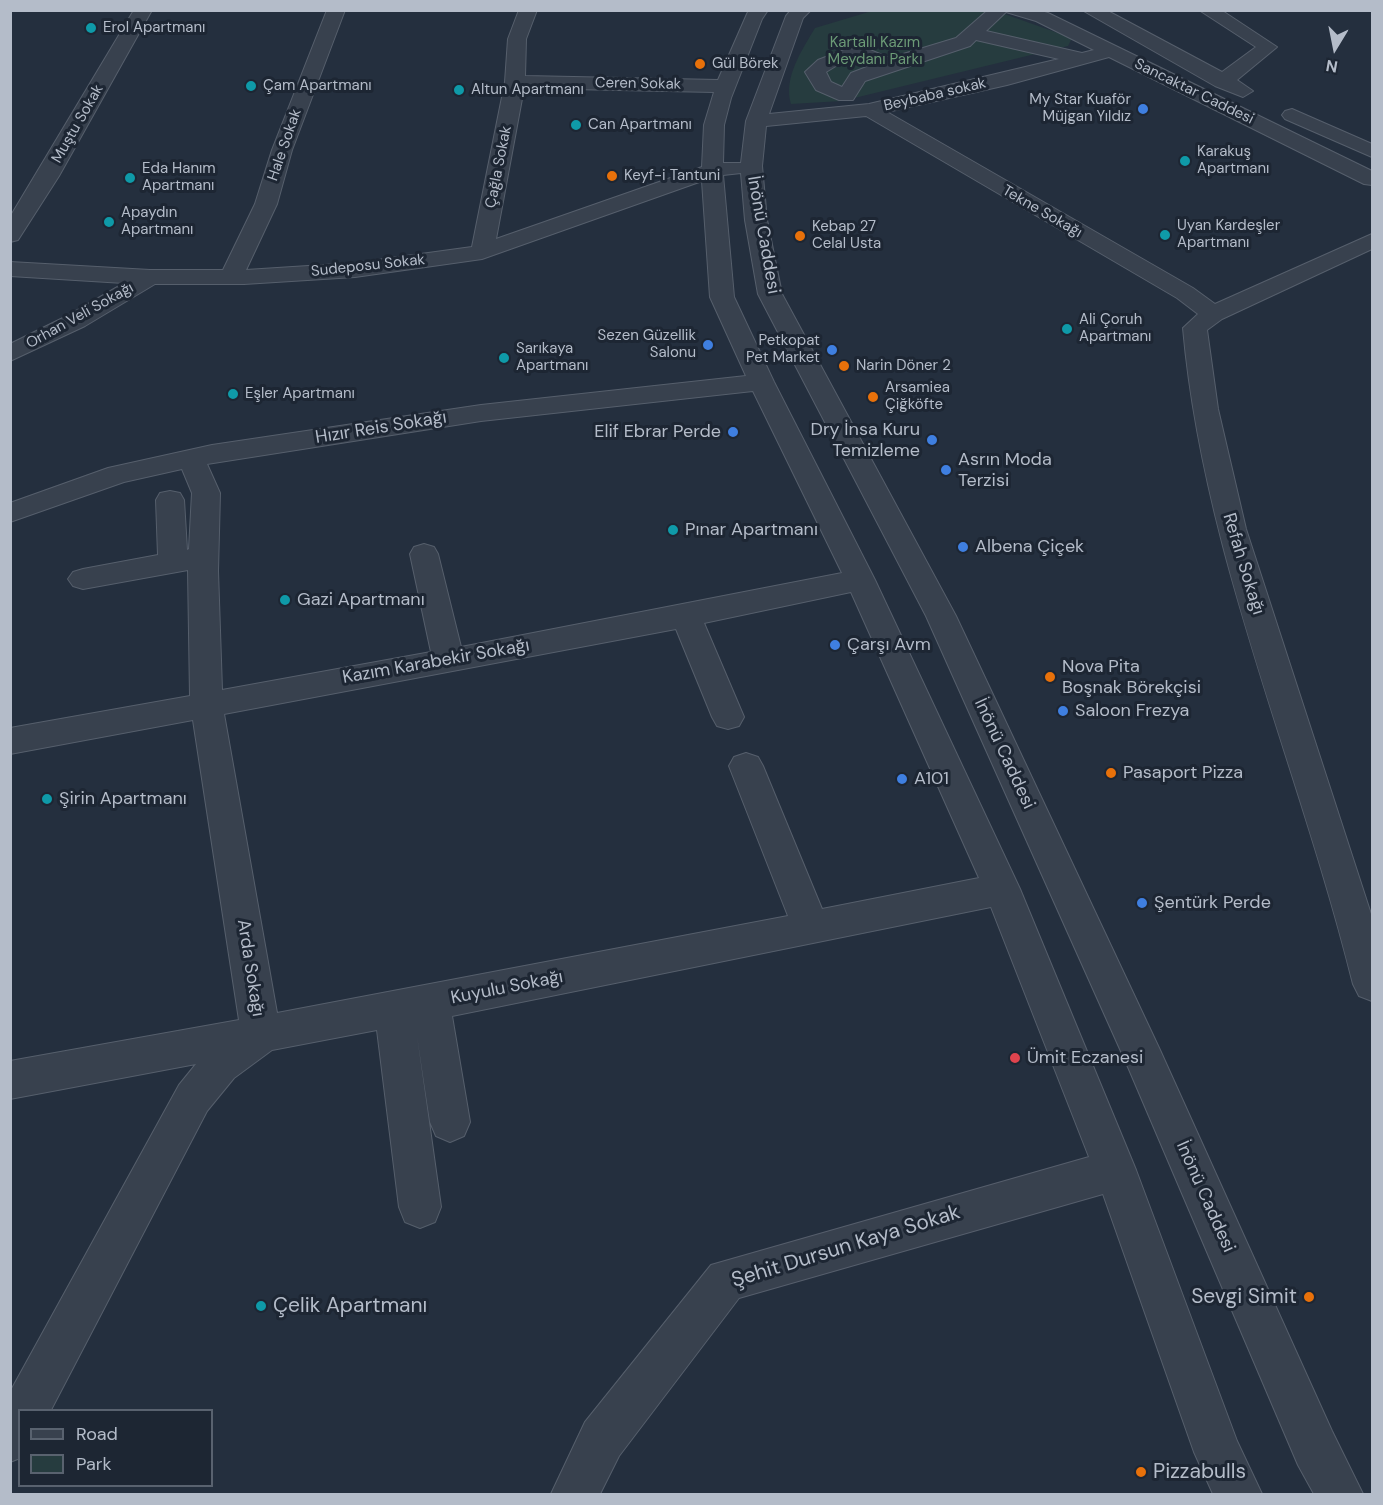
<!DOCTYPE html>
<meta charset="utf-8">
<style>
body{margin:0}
#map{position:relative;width:1383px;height:1505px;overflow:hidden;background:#242f3e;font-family:"DM Sans",sans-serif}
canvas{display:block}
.frame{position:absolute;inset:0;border:12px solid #b4bcc9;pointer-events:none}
.legend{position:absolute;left:18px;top:1409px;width:195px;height:78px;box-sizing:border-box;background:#1d2633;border:2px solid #59626f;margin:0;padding:8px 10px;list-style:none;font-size:18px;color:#b4bcc9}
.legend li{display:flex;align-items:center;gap:12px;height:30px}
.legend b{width:30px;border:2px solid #59626f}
.north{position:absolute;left:1305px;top:18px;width:60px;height:60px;-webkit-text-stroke:4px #1d2633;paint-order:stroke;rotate:190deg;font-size:16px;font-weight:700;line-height:24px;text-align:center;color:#b4bcc9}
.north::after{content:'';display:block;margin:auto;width:21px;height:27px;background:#b4bcc9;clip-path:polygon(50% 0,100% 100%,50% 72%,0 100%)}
</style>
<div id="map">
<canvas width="1383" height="1505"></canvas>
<div class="frame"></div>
<ul class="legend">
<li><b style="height:8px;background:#38414e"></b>Road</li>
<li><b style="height:16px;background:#263c3f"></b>Park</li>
</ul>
<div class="north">N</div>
</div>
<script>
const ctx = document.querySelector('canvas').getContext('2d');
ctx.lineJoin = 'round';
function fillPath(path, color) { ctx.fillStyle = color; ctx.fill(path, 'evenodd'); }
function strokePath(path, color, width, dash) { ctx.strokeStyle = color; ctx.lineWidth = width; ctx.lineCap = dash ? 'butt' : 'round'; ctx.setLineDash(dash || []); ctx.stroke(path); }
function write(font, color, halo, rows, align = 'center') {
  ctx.font = font + ' "DM Sans",sans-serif'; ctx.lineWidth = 6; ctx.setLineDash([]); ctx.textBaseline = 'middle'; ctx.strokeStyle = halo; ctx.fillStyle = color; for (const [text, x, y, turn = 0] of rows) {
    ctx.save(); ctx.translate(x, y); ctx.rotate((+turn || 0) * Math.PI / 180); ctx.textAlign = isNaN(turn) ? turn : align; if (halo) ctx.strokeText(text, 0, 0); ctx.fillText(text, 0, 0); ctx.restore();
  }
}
fillPath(new Path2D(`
 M872,11h124l76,27 -4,8 -226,55 -51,3c-8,-26 11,-54 24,-76z`), '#263c3f');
const minor = new Path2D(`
 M134,10h18l-93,166 -41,64 -8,2v-25z
 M327,10h18l-53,140 -15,54 -31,66 109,-7 117,-16 33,-165 3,-43 11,-29h18l-11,29 -1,37 193,4 29,-66 2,-4h19l-6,9 -31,79 -7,27 -1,38h18l5,-42 40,-105 5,-6h20l-8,8 -34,96 100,-10 190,-45 -83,-19 -6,6 -105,35 -12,19h-14l-23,-10 -11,-18 13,-12 26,-10 21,-2 25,10 66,-20 32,-28h50l10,3 324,158v14l-8,-1 -255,-127 -102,28 -120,27 306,176 22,16 157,-70v15l-150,70 -15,11 11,79 28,120 126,388v84l-13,-5 -6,-12c-54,-219 -150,-430 -170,-656l15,-14 -21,-16 -311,-182 -100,10 -4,40 5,54 15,74 174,322 204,434 172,381 31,63h-49l-16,-29 -170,-398 -202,-451 -168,-322 -13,-74 -4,-47 -18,2 11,122 40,85 101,198 145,309 116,281 101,271 25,53h-49l-19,-42 -91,-258 -364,104 -120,158 -19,38h-49l34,-72 126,-157 378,-108 -98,-250 -539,109 18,106 -6,14 -14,6 -14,-6 -6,-14 -13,-86 24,171 -6,15 -15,6 -15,-6 -6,-15 -22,-177 -105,20 -38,28 -27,33 -156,299h-31v48l-10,4v-70l169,-307 17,-21 -186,35v-38l229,-41 -46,-300 -183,34v-26l180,-32 -2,-126 -105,19 -10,-3 -5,-7 5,-7 10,-3 75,-14 -2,-55 4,-7 10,-2 10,2 4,7 3,50 2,-1 3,-56 -10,-24 -58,13 -114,40v-19l98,-35 104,-23 269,-40 265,-29 -36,-79 -8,-116 -220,78 -127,18 -111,7h-89l-70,42 -75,35v-17l57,-28 57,-33 -114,-7v-14l140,8h73l32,-66 17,-54zM1006,12l30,9 58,29 -12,3 -96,-22zM858,59l14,6 -21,8 -9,14 -11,-5 -5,-10 18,-11zM524,88l190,4 -10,33 -2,42 -206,72zM753,391l89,182 -381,74 -23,-93 -4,-7 -10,-3 -10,3 -4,7 21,98 -209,38 -4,-119 2,-78 -13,-29 274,-43zM851,592l128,286 -157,31 -59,-143 -5,-9 -12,-4 -12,4 -5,9 59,150 -511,97 -53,-299 452,-85 36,88 5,9 11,3 11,-3 5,-9 -40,-94z
 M1082,10h24l116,62 34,-25 -57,-37h22l56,37 -40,33 16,11 -10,6 -28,-11z
 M1292,109l80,35v13l-87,-38 -3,-4 3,-4z`);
strokePath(minor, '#565f6c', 2);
fillPath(minor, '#38414e');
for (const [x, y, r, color] of [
 [91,28,6,"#0f9aa8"],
 [700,64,6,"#e8710a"],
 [251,86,6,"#0f9aa8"],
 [459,90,6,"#0f9aa8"],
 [1143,109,6,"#3f7fe0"],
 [576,125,6,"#0f9aa8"],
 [1185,161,6,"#0f9aa8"],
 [612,176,6,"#e8710a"],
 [130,178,6,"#0f9aa8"],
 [109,222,6,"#0f9aa8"],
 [1165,235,6,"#0f9aa8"],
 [800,236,6,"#e8710a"],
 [1067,329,6,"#0f9aa8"],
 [708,345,6,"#3f7fe0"],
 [832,350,6,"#3f7fe0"],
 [504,358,6,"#0f9aa8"],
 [844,366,6,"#e8710a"],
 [233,394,6,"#0f9aa8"],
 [873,397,6,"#e8710a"],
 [733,432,6,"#3f7fe0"],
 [932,440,6,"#3f7fe0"],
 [946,470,6,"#3f7fe0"],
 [673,530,6,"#0f9aa8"],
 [963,547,6,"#3f7fe0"],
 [285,600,6,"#0f9aa8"],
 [835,645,6,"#3f7fe0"],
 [1050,677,6,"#e8710a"],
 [1063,711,6,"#3f7fe0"],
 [1111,773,6,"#e8710a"],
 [902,779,6,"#3f7fe0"],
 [47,799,6,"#0f9aa8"],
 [1142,903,6,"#3f7fe0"],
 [1015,1058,6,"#e0444e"],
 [1309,1297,6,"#e8710a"],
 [261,1306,6,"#0f9aa8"],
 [1141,1472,6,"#e8710a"]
]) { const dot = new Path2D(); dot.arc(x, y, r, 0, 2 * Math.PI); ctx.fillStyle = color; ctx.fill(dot); strokePath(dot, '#1d2633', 2); }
write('15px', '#b4bcc9', '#1d2633', [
 ["Erol Apartmanı",103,28],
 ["Gül Börek",712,64],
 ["Çam Apartmanı",263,86],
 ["Altun Apartmanı",471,90],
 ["My Star Kuaför",1131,100,"right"],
 ["Müjgan Yıldız",1131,117,"right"],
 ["Can Apartmanı",588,125],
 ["Karakuş",1197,152],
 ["Apartmanı",1197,169],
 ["Eda Hanım",142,169],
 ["Apartmanı",142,186],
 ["Keyf-i Tantuni",624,176],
 ["Apaydın",121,213],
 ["Apartmanı",121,230],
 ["Uyan Kardeşler",1177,226],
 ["Apartmanı",1177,243],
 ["Kebap 27",812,227],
 ["Celal Usta",812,244],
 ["Ali Çoruh",1079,320],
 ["Apartmanı",1079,337],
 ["Sezen Güzellik",696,336,"right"],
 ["Salonu",696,353,"right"],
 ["Petkopat",820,341,"right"],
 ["Pet Market",820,358,"right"],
 ["Sarıkaya",516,349],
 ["Apartmanı",516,366],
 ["Narin Döner 2",856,366],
 ["Arsamiea",885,388],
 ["Çiğköfte",885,405],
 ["Eşler Apartmanı",245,394]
], 'left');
write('15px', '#6b9a76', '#1d2633', [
 ["Kartallı Kazım",875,43],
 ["Meydanı Parkı",875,60]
]);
write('15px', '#b4bcc9', '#1d2633', [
 ["Ceren Sokak",638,84,1],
 ["Sancaktar Caddesi",1194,92,26],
 ["Beybaba sokak",935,95,-13],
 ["Muştu Sokak",78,124,-60],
 ["Hale Sokak",285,145,-71],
 ["Çağla Sokak",499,167,-79],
 ["Tekne Sokağı",1042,212,30],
 ["Sudeposu Sokak",368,266,-6],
 ["Orhan Veli Sokağı",80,316,-29]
]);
write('18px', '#b4bcc9', '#1d2633', [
 ["İnönü Caddesi",763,235,80],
 ["Hızır Reis Sokağı",381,428,-9],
 ["Refah Sokağı",1243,564,73],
 ["Kazım Karabekir Sokağı",436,662,-10],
 ["İnönü Caddesi",1004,754,65],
 ["Arda Sokağı",250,968,81],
 ["Kuyulu Sokağı",507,988,-11],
 ["İnönü Caddesi",1205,1197,66]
]);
write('18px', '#b4bcc9', '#1d2633', [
 ["Dry İnsa Kuru",920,430,"right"],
 ["Temizleme",920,451,"right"],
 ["Elif Ebrar Perde",721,432,"right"],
 ["Asrın Moda",958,460],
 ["Terzisi",958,481],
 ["Pınar Apartmanı",685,530],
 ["Albena Çiçek",975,547],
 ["Gazi Apartmanı",297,600],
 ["Çarşı Avm",847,645],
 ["Nova Pita",1062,667],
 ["Boşnak Börekçisi",1062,688],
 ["Saloon Frezya",1075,711],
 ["Pasaport Pizza",1123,773],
 ["A101",914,779],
 ["Şirin Apartmanı",59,799],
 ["Şentürk Perde",1154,903],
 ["Ümit Eczanesi",1027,1058]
], 'left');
write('21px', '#b4bcc9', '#1d2633', [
 ["Şehit Dursun Kaya Sokak",846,1247,-17]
]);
write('21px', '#b4bcc9', '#1d2633', [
 ["Sevgi Simit",1297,1297,"right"],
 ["Çelik Apartmanı",273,1306],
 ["Pizzabulls",1153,1472]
], 'left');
</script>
